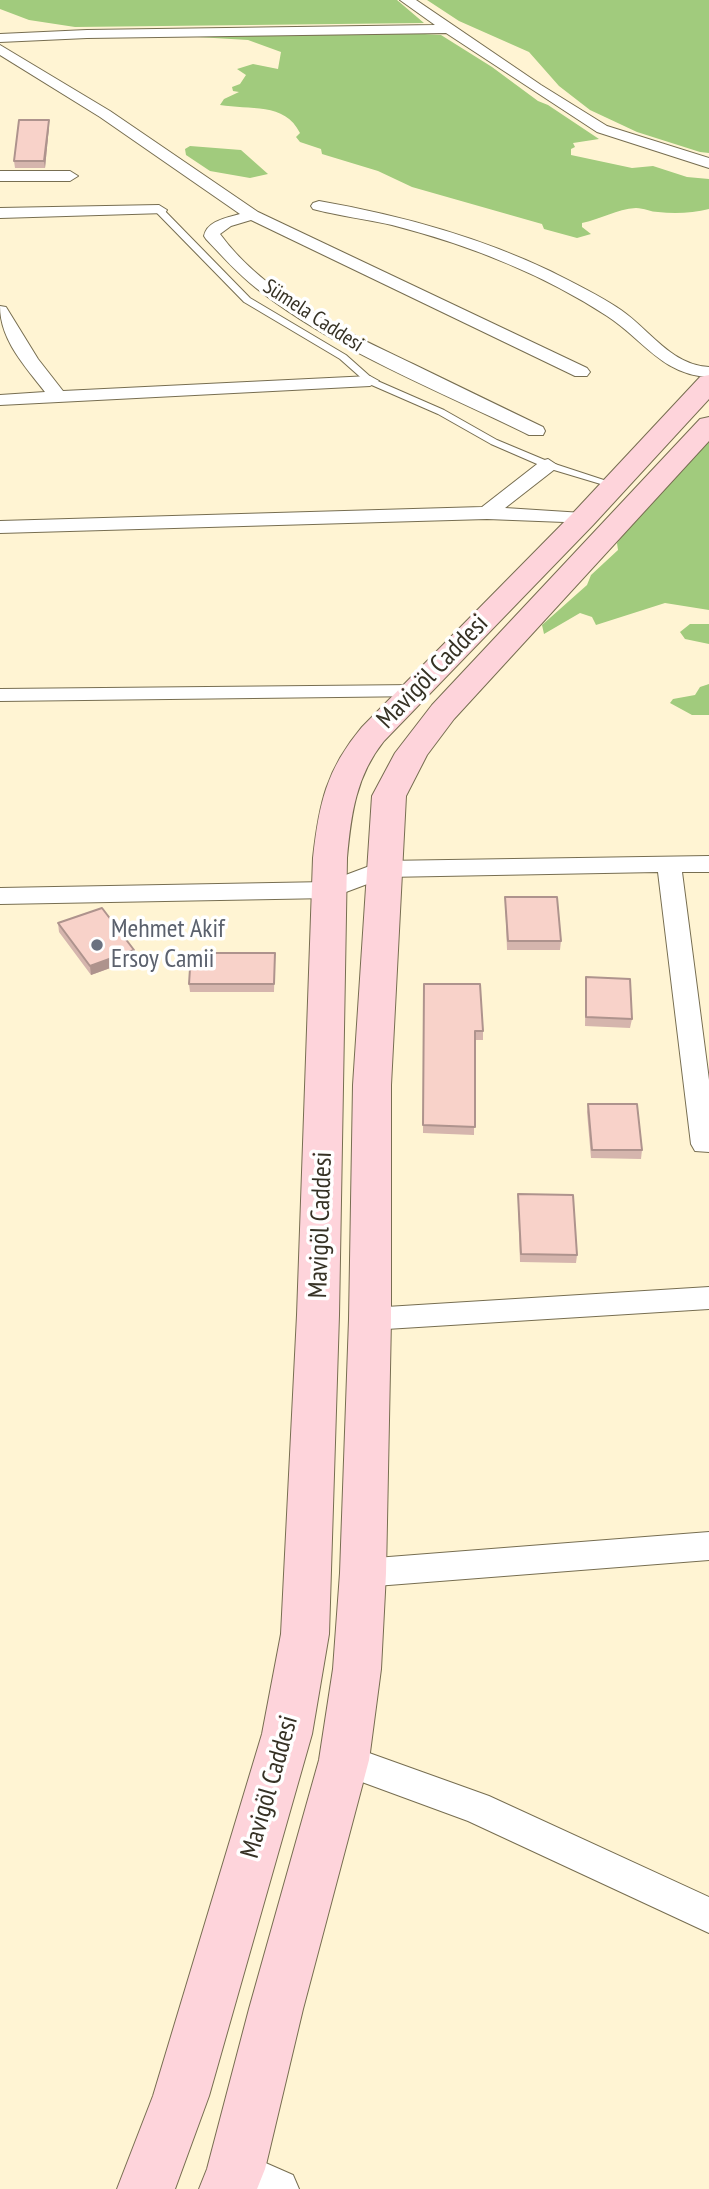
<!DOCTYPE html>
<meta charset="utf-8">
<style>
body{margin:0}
canvas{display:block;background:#fff4d3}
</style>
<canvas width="709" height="2189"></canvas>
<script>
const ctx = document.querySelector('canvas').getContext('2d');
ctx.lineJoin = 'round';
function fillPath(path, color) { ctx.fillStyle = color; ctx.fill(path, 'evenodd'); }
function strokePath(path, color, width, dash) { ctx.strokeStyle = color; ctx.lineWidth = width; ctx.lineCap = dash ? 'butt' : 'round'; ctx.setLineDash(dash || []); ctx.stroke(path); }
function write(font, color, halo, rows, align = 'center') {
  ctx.font = font + ' "PT Sans Narrow",sans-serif'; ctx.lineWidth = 7; ctx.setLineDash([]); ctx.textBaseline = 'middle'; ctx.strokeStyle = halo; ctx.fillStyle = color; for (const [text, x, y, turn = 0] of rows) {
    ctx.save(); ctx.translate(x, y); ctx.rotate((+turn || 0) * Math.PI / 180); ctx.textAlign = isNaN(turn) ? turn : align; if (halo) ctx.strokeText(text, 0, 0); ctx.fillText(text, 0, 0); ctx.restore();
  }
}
fillPath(new Path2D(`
 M0,0h397l27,23 -349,4 -46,-7 -29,-11z
 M427,0h282v153l-9,-1 -63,-20 -47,-22 -31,-24 -30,-34 -70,-31z
 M409,33l32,2 51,32 46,34 10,4 51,34 -26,4 2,4 -4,2v6l61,13 21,-2 34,11 22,2v30c-16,4 -34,5 -51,3 -7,0 -14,-4 -22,-4 -20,1 -34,11 -54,15v4l9,7 -14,4 -33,-9 -2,-5 -130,-37 -34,-16 -56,-17 -1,-5 -21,-7 -4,-5 4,-4c-15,-31 -51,-23 -80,-28l4,-6 15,-7 -6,-1 -1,-4 8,-3 6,-9 -9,-6 16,-5 25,5 3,-17 -33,-12 -51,-3z
 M190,146l51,4 27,24 -18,4 -40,-7 -24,-16 -1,-6z
 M709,436v174l-44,-7 -69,22 -4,-8 -12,-4 -36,21 -2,-9 45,-40 4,-10 27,-25 -1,-7c17,-21 32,-45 51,-64 15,-15 34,-24 41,-43z
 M690,624h19v20l-24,-5 -5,-7z
 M709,684v31h-17l-22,-12 3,-4 22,-4 5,-8z`), '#a1cb7d');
const lane = new Path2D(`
 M156,208h6l88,90 96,57 27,24 71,31 53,30 55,23 67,22 -5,3 -70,-21 -53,-23 -53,-30 -71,-31 -27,-24 -96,-57 -88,-90z`);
const street = new Path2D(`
 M400,0h16l125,85 66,41 102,32v10l-112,-36 -151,-99 -359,5 -87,4v-8l87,-4 348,-5z
 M0,45l110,66 148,101 329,156 3,4 -3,4h-12l-324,-156 -20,6 -11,8c46,63 125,97 193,130 43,21 86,42 130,63l2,4 -2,4h-14c-89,-44 -195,-85 -273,-147 -18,-14 -34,-32 -50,-49l-2,-3c3,-15 22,-18 36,-22l-140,-97 -100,-62z
 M0,171h70l8,5 -8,5h-70z
 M319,201c80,14 158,35 231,70 24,12 49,24 71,39 29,20 50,55 88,57v10c-47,-2 -66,-38 -102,-61 -64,-42 -141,-72 -215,-91 -26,-6 -53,-9 -79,-16l-2,-3 2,-3z
 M159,205l8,5 -2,3 -165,5v-10z
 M0,306l6,1 32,52 25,32 307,-15 9,5 -9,5 -370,19v-10l45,-3c-20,-26 -45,-52 -45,-86z
 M548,459l9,6 -2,4 -50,39 78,5 10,6 -3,4 -103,-4 -487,14v-12l482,-14 59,-46z
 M415,685l8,1 3,5 -3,5 -423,5v-12z
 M709,856v16h-27l27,208v72l-14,-1 -4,-7 -33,-272 -272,5 -56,21 -330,6v-16l327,-6 56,-21z
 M709,1287v22l-339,21 -10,-3 -4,-8 4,-8 10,-3z
 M709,1532v28l-346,27 -11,-4 -5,-10 5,-10 11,-4z
 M344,1744l145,52 220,101v36l-241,-112 -136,-50 -5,-11 5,-11z
 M236,2150l57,25 6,14h-63l-14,-6 -5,-14 5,-14z`);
const secondary = new Path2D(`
 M709,375v24l-116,126 -209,216c-28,35 -33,73 -37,117l-8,457 -10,319 -17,100 -103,362 -34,93h-58l36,-93 109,-362 19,-100 16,-319 16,-457c6,-54 13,-88 49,-131l211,-214 127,-136z
 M709,417v24l-255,278 -27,36 -21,41 -15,289v234l-5,254 -5,96 -12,91 -66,249 -38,160 -8,20h-58l8,-20 42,-160 70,-249 14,-91 7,-96 9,-254 4,-234 19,-289 23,-43 37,-48 268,-286z`);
strokePath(lane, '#776e51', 2);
strokePath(street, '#776e51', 2);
strokePath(secondary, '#776e51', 2);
fillPath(lane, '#fff');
fillPath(street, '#fff');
fillPath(secondary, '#fed4db');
fillPath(new Path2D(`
 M49,120v7l-4,41h-30l-1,-7z
 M505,897l56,44 -1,9h-53z
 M58,923l77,36 -44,16 -32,-43z
 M275,953l-1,39h-84l-1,-8z
 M586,977l46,42 -2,9 -45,-2z
 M424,984l59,47v9h-8l-1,95 -51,-2z
 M588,1104l54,46 -1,9 -50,-1 -4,-46z
 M518,1194l59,61 -1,8 -56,-1 -2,-59z`), '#d5b5ad');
fillPath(new Path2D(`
 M49,120v7l-4,41 -1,-7z
 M134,950l1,9 -44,16 -1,-9z`), '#ae938d');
const building = new Path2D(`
 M19,120h30l-5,41h-30z
 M505,897h52l4,44h-53z
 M102,908l32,42 -44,16 -32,-43z
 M191,953h84l-1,31h-85z
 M586,977l44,2 2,40 -46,-2z
 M424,984h56l3,47h-8v96l-52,-2z
 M588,1104h49l5,46h-50z
 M518,1194l55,1 4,60 -56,-1z`);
fillPath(building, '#f8d2c9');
strokePath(building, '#ae938d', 2);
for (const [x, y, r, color] of [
 [97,945,7,"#6b7280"]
]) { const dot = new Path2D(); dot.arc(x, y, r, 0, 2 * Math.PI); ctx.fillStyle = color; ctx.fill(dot); strokePath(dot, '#fff', 2.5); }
write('21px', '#363225', '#fff', [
 ["Sümela Caddesi",313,316,33]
]);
write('26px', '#363225', '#fff', [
 ["Mavigöl Caddesi",433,672,-46],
 ["Mavigöl Caddesi",321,1225,-88],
 ["Mavigöl Caddesi",270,1787,-74]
]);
write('26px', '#5b616d', '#fff', [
 ["Mehmet Akif",111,930],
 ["Ersoy Camii",111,960]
], 'left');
</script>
